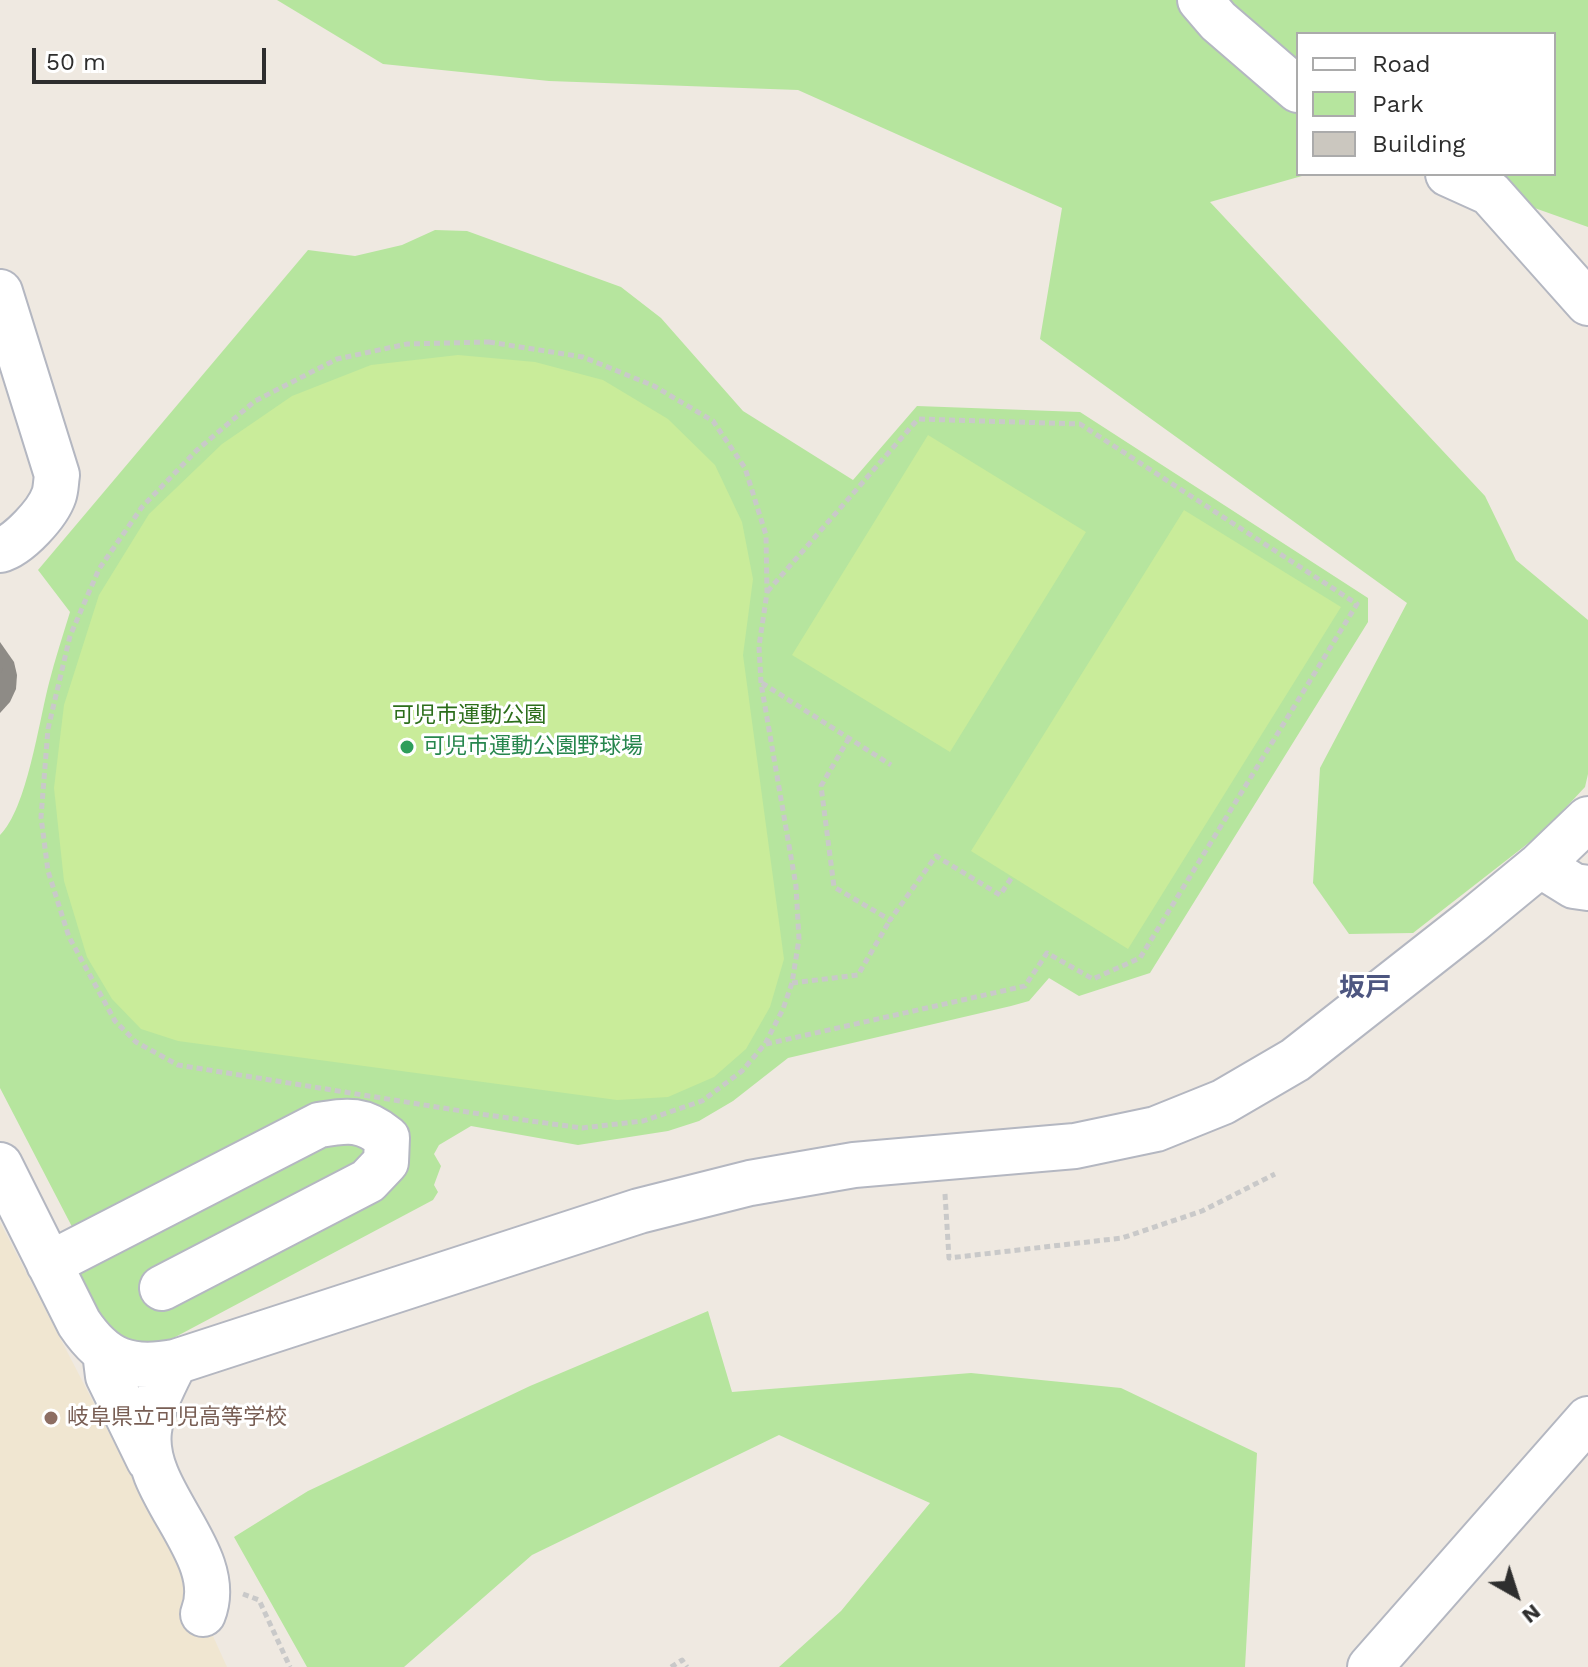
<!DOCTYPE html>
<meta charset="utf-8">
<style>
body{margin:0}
#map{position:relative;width:1588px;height:1667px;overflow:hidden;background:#efe9e1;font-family:"Work Sans",sans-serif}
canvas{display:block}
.legend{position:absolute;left:1296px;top:32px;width:260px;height:144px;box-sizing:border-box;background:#fff;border:2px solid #ababab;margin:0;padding:10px 14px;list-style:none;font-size:24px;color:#2e2e2e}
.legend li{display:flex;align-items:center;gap:16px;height:40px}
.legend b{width:40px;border:2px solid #ababab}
.north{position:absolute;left:1476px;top:1555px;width:80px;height:80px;-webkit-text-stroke:6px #fff;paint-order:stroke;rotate:141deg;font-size:22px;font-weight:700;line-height:32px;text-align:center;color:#2e2e2e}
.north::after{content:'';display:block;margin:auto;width:28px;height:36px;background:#2e2e2e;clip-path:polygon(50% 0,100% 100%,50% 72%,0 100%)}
.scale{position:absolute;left:32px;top:48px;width:234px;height:36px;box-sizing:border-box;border:4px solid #2e2e2e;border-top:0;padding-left:10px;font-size:24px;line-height:28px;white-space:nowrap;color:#2e2e2e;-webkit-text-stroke:6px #fff;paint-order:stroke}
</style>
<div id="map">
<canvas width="1588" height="1667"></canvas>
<ul class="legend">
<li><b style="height:10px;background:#fff"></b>Road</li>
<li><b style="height:22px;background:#b6e59e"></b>Park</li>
<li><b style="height:22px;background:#cbc7bf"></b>Building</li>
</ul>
<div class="north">N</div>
<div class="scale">50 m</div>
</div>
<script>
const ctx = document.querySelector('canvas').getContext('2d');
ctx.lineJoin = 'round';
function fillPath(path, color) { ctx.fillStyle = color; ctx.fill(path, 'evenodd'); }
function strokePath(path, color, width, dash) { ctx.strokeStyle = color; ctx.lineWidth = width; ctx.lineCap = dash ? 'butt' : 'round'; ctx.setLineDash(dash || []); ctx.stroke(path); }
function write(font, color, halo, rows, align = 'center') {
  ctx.font = font + ' "Work Sans","Noto Sans JP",sans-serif'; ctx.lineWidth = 6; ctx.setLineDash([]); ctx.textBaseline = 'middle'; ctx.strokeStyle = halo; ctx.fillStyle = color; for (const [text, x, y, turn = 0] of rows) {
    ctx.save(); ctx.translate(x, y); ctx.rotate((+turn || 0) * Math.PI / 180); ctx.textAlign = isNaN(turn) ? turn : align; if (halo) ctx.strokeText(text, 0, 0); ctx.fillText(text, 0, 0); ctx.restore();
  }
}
fillPath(new Path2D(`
 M0,1222l203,392 24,53h-227z`), '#f0e6d1');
fillPath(new Path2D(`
 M277,0h1311v227l-149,-53h115v-140h-256v140h11l-99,28 275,294 31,64 72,60v154l-3,13 -41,44 -131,102 -64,1 -36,-51 7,-115 87,-165 -367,-264 22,-131 -264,-118 -249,-9 -166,-17z
 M435,230l32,1 154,56 40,31 82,93 110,69 64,-74 163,6 288,186v24l-218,351 -71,23 -30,-18 -20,23 -18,5 -223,52 -55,43 -34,20 -31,10 -90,14 -107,-19 -32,19 -5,9 7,12 -7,19 4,7 -5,8 -269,143c-60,3 -68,-29 -95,-75l13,-22 -82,-158v-253c27,-26 39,-114 49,-152 6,-24 14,-48 21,-71l-32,-42 270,-320 47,6 47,-11z
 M708,1311l24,81 239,-19 150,15 136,65 -12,214h-466l62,-56 89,-108 -151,-68 -247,120 -128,112h-97l-73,-130 74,-46 222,-105z`), '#b6e59e');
fillPath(new Path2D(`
 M458,355l77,7 68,18 65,39 47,46 27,57 11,57 -10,76 41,304 -14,48 -24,42 -32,28 -46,20 -51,3 -439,-59 -37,-12 -29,-30 -25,-42 -23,-76 -10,-93 10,-83 35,-110 50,-81 73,-70 70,-48 79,-31z
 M928,435l158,97 -136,220 -158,-97z
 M1184,510l157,97 -213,342 -157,-98z`), '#c9ec9a');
const minor = new Path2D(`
 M1200,0l18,21 80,69
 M1448,174l42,19 98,110
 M0,292l57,183c-1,6 -1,14 -3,20 -6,18 -35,50 -54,55
 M1540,865l34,21 14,2
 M0,1165l79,158c26,39 51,47 96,39l464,-151 111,-28 104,-18 221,-19 81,-17 67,-27 72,-42 177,-139 68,-56 48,-46
 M49,1264l270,-139c29,-5 44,-7 68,13l-1,24 -18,19 -206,107
 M105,1352l3,24 41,84
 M175,1362c-11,22 -23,44 -26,69 -8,63 78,123 54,183
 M1370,1667l218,-248`);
strokePath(minor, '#b4b7c1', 48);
strokePath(new Path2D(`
 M489,342l94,15 71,29 59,35 32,47 21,67 1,58 -8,53 2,37 35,203 3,53 -7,44 -9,26 -18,35 -23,27 -40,30 -59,20 -61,7 -102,-14 -302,-49 -42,-23 -21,-21 -46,-84 -21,-66 -7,-54 7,-88 22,-93 29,-67 43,-62 55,-57 58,-49 82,-42 70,-15z
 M762,683l129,82
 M849,738l-28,48 13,101 56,33 46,-64 64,39 12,-18
 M792,983l66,-8 32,-55
 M766,1044l259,-58 22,-33 46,26 47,-21 217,-354 -277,-180 -162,-5 -151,173
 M945,1194l4,64 173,-20 80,-27 73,-37
 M243,1594l16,6 31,67
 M671,1667l11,-7 5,7`), '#c9c9c9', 5, [6, 4]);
strokePath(minor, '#fff', 44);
fillPath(new Path2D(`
 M0,642l14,20 3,13 -1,14 -6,13 -10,11z`), '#8e8b86');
const building = new Path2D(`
 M0,645l2,9v14l-2,4z`);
fillPath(building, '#cbc7bf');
strokePath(building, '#8e8b86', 2);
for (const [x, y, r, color] of [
 [407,747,8,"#2e9e5b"],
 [51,1418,8,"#8d6e63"]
]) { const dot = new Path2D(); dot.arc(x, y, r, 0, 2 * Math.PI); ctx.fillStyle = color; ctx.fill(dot); strokePath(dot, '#fff', 3); }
write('22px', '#2c6e1b', '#fff', [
 ["可児市運動公園",469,716]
]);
write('22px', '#27864d', '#fff', [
 ["可児市運動公園野球場",423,747]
], 'left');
write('22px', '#785e54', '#fff', [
 ["岐阜県立可児高等学校",67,1418]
], 'left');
write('bold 26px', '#4d5680', '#fff', [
 ["坂戸",1365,988]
]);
</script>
